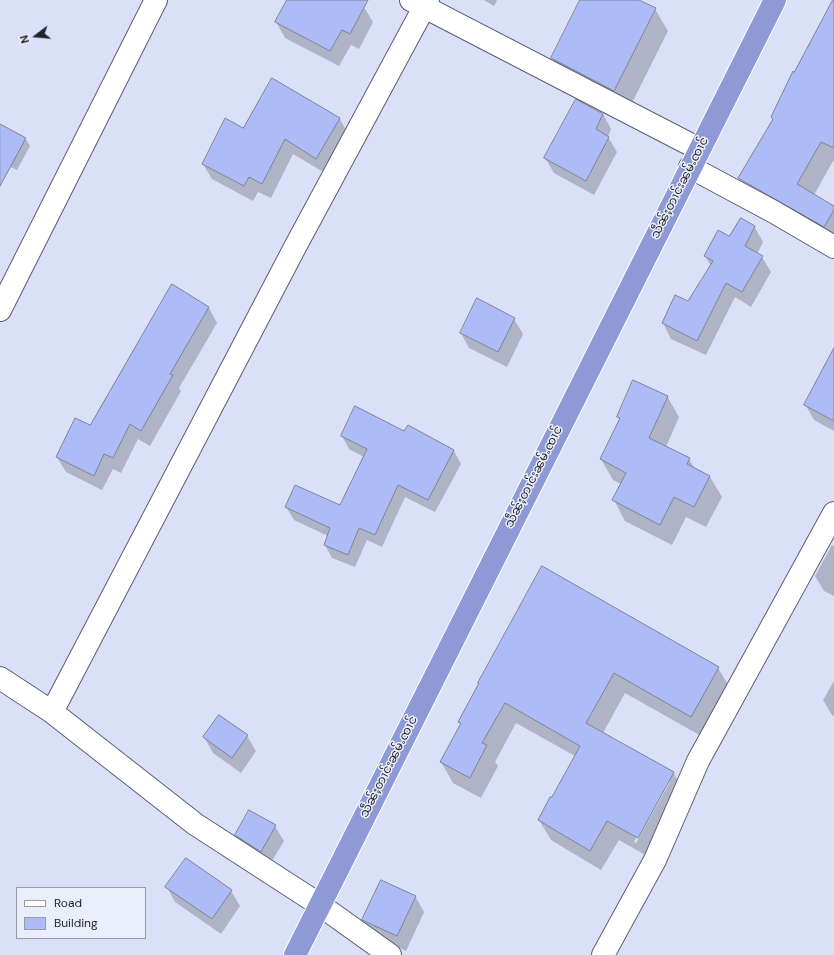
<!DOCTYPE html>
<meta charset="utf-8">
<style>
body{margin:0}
#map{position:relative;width:834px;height:955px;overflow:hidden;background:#dae0f7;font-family:"DM Sans",sans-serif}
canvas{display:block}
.legend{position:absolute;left:16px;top:887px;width:130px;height:52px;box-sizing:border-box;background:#eaeefb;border:1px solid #999ca7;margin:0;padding:5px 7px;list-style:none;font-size:12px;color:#1f2129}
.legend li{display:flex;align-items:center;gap:8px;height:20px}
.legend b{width:20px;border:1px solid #999ca7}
.north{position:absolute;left:16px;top:16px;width:40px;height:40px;-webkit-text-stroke:3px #eaeefb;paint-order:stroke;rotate:254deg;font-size:11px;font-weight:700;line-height:16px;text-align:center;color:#1f2129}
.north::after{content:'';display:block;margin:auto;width:14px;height:18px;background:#1f2129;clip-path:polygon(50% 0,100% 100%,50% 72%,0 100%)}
</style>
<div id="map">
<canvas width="834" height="955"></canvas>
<ul class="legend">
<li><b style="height:5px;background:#fff"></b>Road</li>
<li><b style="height:11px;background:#adbcf7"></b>Building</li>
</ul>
<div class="north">N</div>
</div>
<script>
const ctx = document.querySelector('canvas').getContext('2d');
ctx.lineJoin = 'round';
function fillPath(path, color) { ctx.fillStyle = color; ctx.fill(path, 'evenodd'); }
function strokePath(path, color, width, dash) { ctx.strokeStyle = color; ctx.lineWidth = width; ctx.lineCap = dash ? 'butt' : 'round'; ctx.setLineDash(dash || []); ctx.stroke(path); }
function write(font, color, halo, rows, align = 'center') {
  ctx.font = font + ' "DM Sans","Noto Sans Myanmar",sans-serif'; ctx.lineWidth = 3; ctx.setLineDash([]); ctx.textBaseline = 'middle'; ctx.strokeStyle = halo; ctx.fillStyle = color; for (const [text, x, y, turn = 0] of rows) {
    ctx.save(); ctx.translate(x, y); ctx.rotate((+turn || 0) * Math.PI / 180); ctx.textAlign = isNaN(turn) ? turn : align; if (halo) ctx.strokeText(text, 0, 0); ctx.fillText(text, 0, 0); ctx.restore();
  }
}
fillPath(new Path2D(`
 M288,0h64l12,7 9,15 -14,27 -8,-4 -12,21 -54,-28 -9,-16z
 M484,0h13l-3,6z
 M581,0h56l18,9 13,22 -41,82 -62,-33 -13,-22z
 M834,5v157l-1,-1 -19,34 20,12v38l-83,-47 -11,-20 33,-58 -1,-3 22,-44z
 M273,79l67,40 8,15 -23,39 -32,-19 -22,44 -13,-6 -5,9 -41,-22 -9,-15 41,-35z
 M603,114l8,15 -3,8 9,15 -23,43 -40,-22 -9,-15z
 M0,135l25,3 5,8 -13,24 -17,-8z
 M754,226l9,16 -6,12 5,3 9,15 -20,35 -16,-10 -29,58 -35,-16 -8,-16 13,-27 12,6 23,-36 -6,-10 24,-19z
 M172,286l37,22 8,15 -38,65 2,3 -31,55 -12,-7 -17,34 -8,-4 -11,21 -36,-18 -9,-15 33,-30z
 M514,319l9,15 -16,33 -38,-19 -8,-15z
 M834,371v60l-20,-11 -9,-16z
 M667,396l12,21 -13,30 23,12 6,10 15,8 12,20 -16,30 -20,-10 -14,28 -47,-24 -11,-21 7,-16 -8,-4 -12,-21 19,-39 -2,-3z
 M408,427l46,24 7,13 -26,48 -30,-15 -23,50 -15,-7 -12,27 -23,-9 -7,-13 3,-9 -34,-16 -8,-13h55l23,-50 -15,-8 -7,-13 63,-3z
 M832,545l2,1v50l-10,-5 -9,-15z
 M543,568l175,100 12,20 -27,49 -78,-44 -22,40 70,39 12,21 -36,64 -30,-17 -18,30 -50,-30 -12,-20 13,-21 23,-43 -59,-33 -21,39 3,4 -17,32 -28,-15 -12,-21 20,-37 -2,-3zM667,782h3l-34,61 -2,-1z
 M834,681v35l-2,-1 -9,-15z
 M219,716l28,20 9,15 -15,22 -28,-20 -9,-16z
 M275,826l9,15 -15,25 -25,-16 -8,-15z
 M167,887l64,4 9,15 -19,28 -46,-32z
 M415,896l9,16 -18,39 -34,-16 -9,-15z`), '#0003');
const building = new Path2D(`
 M287,0h81l-18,34 -8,-4 -12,21 -55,-29z
 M580,0h59l17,8 -42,83 -63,-33z
 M833,0h1v148l-13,-6 -24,42 37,22v4l-10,17 -86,-49 35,-59 -2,-2 22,-46 1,1z
 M272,78l68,40 -24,41 -31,-20 -23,45 -13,-7 -5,9 -42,-22 23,-46 18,10z
 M576,99l27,15 -7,15 13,8 -23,44 -42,-23z
 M0,124l26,14 -26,48z
 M741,218l14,8 -10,20 18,10 -21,36 -16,-9 -29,58 -35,-18 13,-28 13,6 25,-40 -9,-5 14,-26 11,6z
 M172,284l37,23 -39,67 3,1 -32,56 -11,-7 -17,34 -9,-4 -10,22 -38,-19 19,-39 15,7z
 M477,298l38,20 -17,34 -38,-19z
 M834,348v73l-30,-16z
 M633,380l35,16 -19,42 41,20 -3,6 23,12 -16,31 -20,-10 -14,28 -48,-25 14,-27 -26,-14 20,-41 -3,-1z
 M355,406l49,25 4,-6 46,25 -26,50 -30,-15 -23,50 -16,-7 -11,27 -24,-10 6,-17 -45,-21 10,-22 45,20 27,-56 -26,-13z
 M542,566l177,101 -28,50 -77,-44 -28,50 88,49 -36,66 -31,-17 -17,30 -52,-31 12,-23h2l28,-51 -75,-43 -23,40 5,2 -17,33 -30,-16 21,-39 -3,-1 21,-39h-1z
 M219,715l29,20 -16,23 -29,-21z
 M249,810l27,15 -15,27 -26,-17z
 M186,858l46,32 -20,29 -47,-32z
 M381,880l35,16 -19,40 -35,-16z`);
fillPath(building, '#adbcf7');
strokePath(building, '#7e8398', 1);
const minor = new Path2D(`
 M411,0l288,149
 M690,167l84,45 60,35
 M0,310l156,-310
 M0,678l52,34 143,112 125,81 70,50
 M52,712l242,-463 134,-249
 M603,955l52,-95 43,-99 136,-248`);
const trunk = new Path2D(`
 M295,955l480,-955`);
strokePath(minor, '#5a5f72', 24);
strokePath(trunk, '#fff', 24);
strokePath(minor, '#fff', 22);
strokePath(trunk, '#8e9ad6', 22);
write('12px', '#1f2129', '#eaeefb', [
 ["သဵၼ်ႈတၢင်းၼမ်ႉၸၢင်",680,188,-63],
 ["သဵၼ်ႈတၢင်းၼမ်ႉၸၢင်",534,477,-63],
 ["သဵၼ်ႈတၢင်းၼမ်ႉၸၢင်",389,767,-63]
]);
</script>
